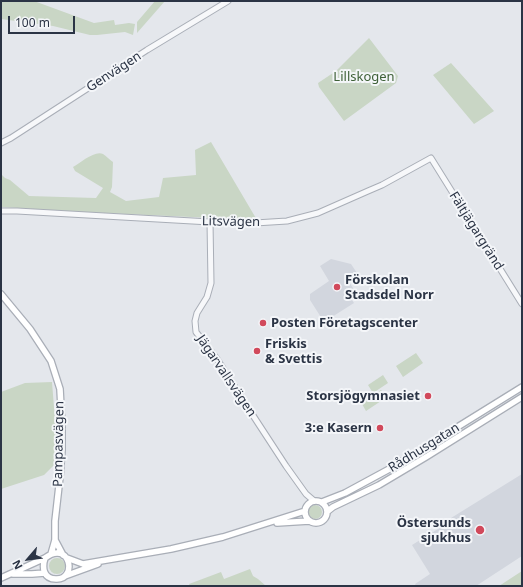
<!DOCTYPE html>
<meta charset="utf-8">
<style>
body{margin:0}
#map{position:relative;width:523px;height:587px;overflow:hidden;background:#e4e7ec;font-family:"Noto Sans",sans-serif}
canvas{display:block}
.frame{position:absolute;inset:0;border:2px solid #2b3445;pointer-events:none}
.north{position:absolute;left:8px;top:539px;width:40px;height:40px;-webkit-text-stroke:3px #f4f6f9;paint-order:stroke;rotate:242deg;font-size:11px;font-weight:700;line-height:16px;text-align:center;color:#2b3445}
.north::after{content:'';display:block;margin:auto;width:14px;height:18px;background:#2b3445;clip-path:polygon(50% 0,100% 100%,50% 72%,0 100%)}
.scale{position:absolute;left:8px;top:16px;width:67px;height:18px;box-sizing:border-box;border:2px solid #2b3445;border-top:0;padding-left:5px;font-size:12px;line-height:14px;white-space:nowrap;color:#2b3445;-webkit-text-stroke:3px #f4f6f9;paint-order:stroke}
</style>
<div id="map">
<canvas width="523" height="587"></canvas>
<div class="frame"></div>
<div class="north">N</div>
<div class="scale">100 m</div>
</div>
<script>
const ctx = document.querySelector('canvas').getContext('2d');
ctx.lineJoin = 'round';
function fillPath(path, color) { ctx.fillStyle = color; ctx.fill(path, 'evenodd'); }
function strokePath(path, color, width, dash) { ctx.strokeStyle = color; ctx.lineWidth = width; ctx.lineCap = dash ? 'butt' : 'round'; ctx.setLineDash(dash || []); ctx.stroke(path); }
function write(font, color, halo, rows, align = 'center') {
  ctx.font = font + ' "Noto Sans",sans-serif'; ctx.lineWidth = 4; ctx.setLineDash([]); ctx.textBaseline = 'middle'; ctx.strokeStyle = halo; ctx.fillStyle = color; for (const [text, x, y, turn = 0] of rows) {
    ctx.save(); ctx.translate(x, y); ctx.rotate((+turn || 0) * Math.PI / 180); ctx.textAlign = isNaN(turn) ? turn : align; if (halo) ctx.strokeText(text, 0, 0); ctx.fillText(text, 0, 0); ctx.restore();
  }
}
fillPath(new Path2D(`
 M331,259l20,5 8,12 -9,4 -1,2 6,9 -5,6 4,6 -30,19 -14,-22v-6l19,-13 -9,-15z
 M522,474v82l-46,30h-60l-1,-2 15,-10 -18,-29 34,-21 5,-6z`), '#d2d6de');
fillPath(new Path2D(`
 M1,1h33l60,22 20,-3 1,5 14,-2 6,1 -2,11 -8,-3 -28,3h-7l-37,-9 -52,-7z
 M155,1h10l-28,32v-11z
 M369,38l29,38 -2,7 -52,38 -25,-34 -1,-4 18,-12z
 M451,63l43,48 -20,13 -41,-49z
 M211,142l46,78 -175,-8 -81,-5v-33l4,4 5,2 19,16 67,2 7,-10 -28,-17 -2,-4c7,-4 22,-17 30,-13 3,2 7,6 10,8l-1,25 -2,5 16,9 33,-4 4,-19 33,-3 -1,-25z
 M416,353l7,10 -20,14 -7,-11z
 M383,375l5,8 -15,10 -5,-8z
 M52,382l4,51 -2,32 -10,10 -43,14v-97l24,-9z
 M381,390l6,7 -21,14 -4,-7 2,-4z
 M308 512a7 7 0 1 1 14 0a7 7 0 1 1-14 0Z
 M49 566a8 8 0 1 1 16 0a8 8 0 1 1-16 0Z
 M250,569l3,7 5,3 8,7h-76l-1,-2 32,-12 3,7z
 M522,571v15h-23z`), '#c9d6c5');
const tertiary = new Path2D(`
 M1,143l10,-5 136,-88 81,-49
 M1,211h16l193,11 45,1 32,-2 31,-8 50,-22 14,-6 49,-27 91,146
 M210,222l1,61 -4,14 -10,16 -2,8 1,11 21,27 37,58 32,49 20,28 7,6`);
const secondary = new Path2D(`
 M1,294l29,35 21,32 9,28 2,37v24l-2,27 -5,44v19l-4,14
 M305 512a11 11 0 1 1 22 0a11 11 0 1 1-22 0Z
 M322,502l23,-9 48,-26 129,-80
 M328,511l5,-4 46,-22 47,-28 96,-60
 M277,523l32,-2
 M55,540l8,15
 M67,558l16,6 88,-15 52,-12 82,-26
 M13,574h19l13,-1
 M65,576l33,-12
 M1,578l44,-20c25,-19 33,22 11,21 -13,0 -14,-12 -11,-21`);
strokePath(tertiary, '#a9aeb7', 7);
strokePath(secondary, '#a9aeb7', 8);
strokePath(tertiary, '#f7f8fa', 5);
strokePath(secondary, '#fff', 5.5);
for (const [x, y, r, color] of [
 [337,287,4,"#d1495b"],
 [263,323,4,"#d1495b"],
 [257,351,4,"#d1495b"],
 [428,396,4,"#d1495b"],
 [380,428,4,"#d1495b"],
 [480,530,5,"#d1495b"]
]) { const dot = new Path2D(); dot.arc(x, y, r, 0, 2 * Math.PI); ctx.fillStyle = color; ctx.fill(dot); strokePath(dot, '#f4f6f9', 1.5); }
write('13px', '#2b3445', '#f4f6f9', [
 ["Genvägen",114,72,-33],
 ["Litsvägen",231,222,1],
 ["Fältjägargränd",476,231,58],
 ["Jägarvallsvägen",226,376,56],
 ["Pampasvägen",59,444,-89],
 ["Rådhusgatan",424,448,-32]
]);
write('13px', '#3f6138', '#f4f6f9', [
 ["Lillskogen",364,77]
]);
write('bold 13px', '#2b3445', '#f4f6f9', [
 ["Förskolan",345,280],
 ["Stadsdel Norr",345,295],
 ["Posten Företagscenter",271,323],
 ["Friskis",265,344],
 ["& Svettis",265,359],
 ["Storsjögymnasiet",420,396,"right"],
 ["3:e Kasern",372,428,"right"],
 ["Östersunds",471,523,"right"],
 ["sjukhus",471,538,"right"]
], 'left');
</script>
